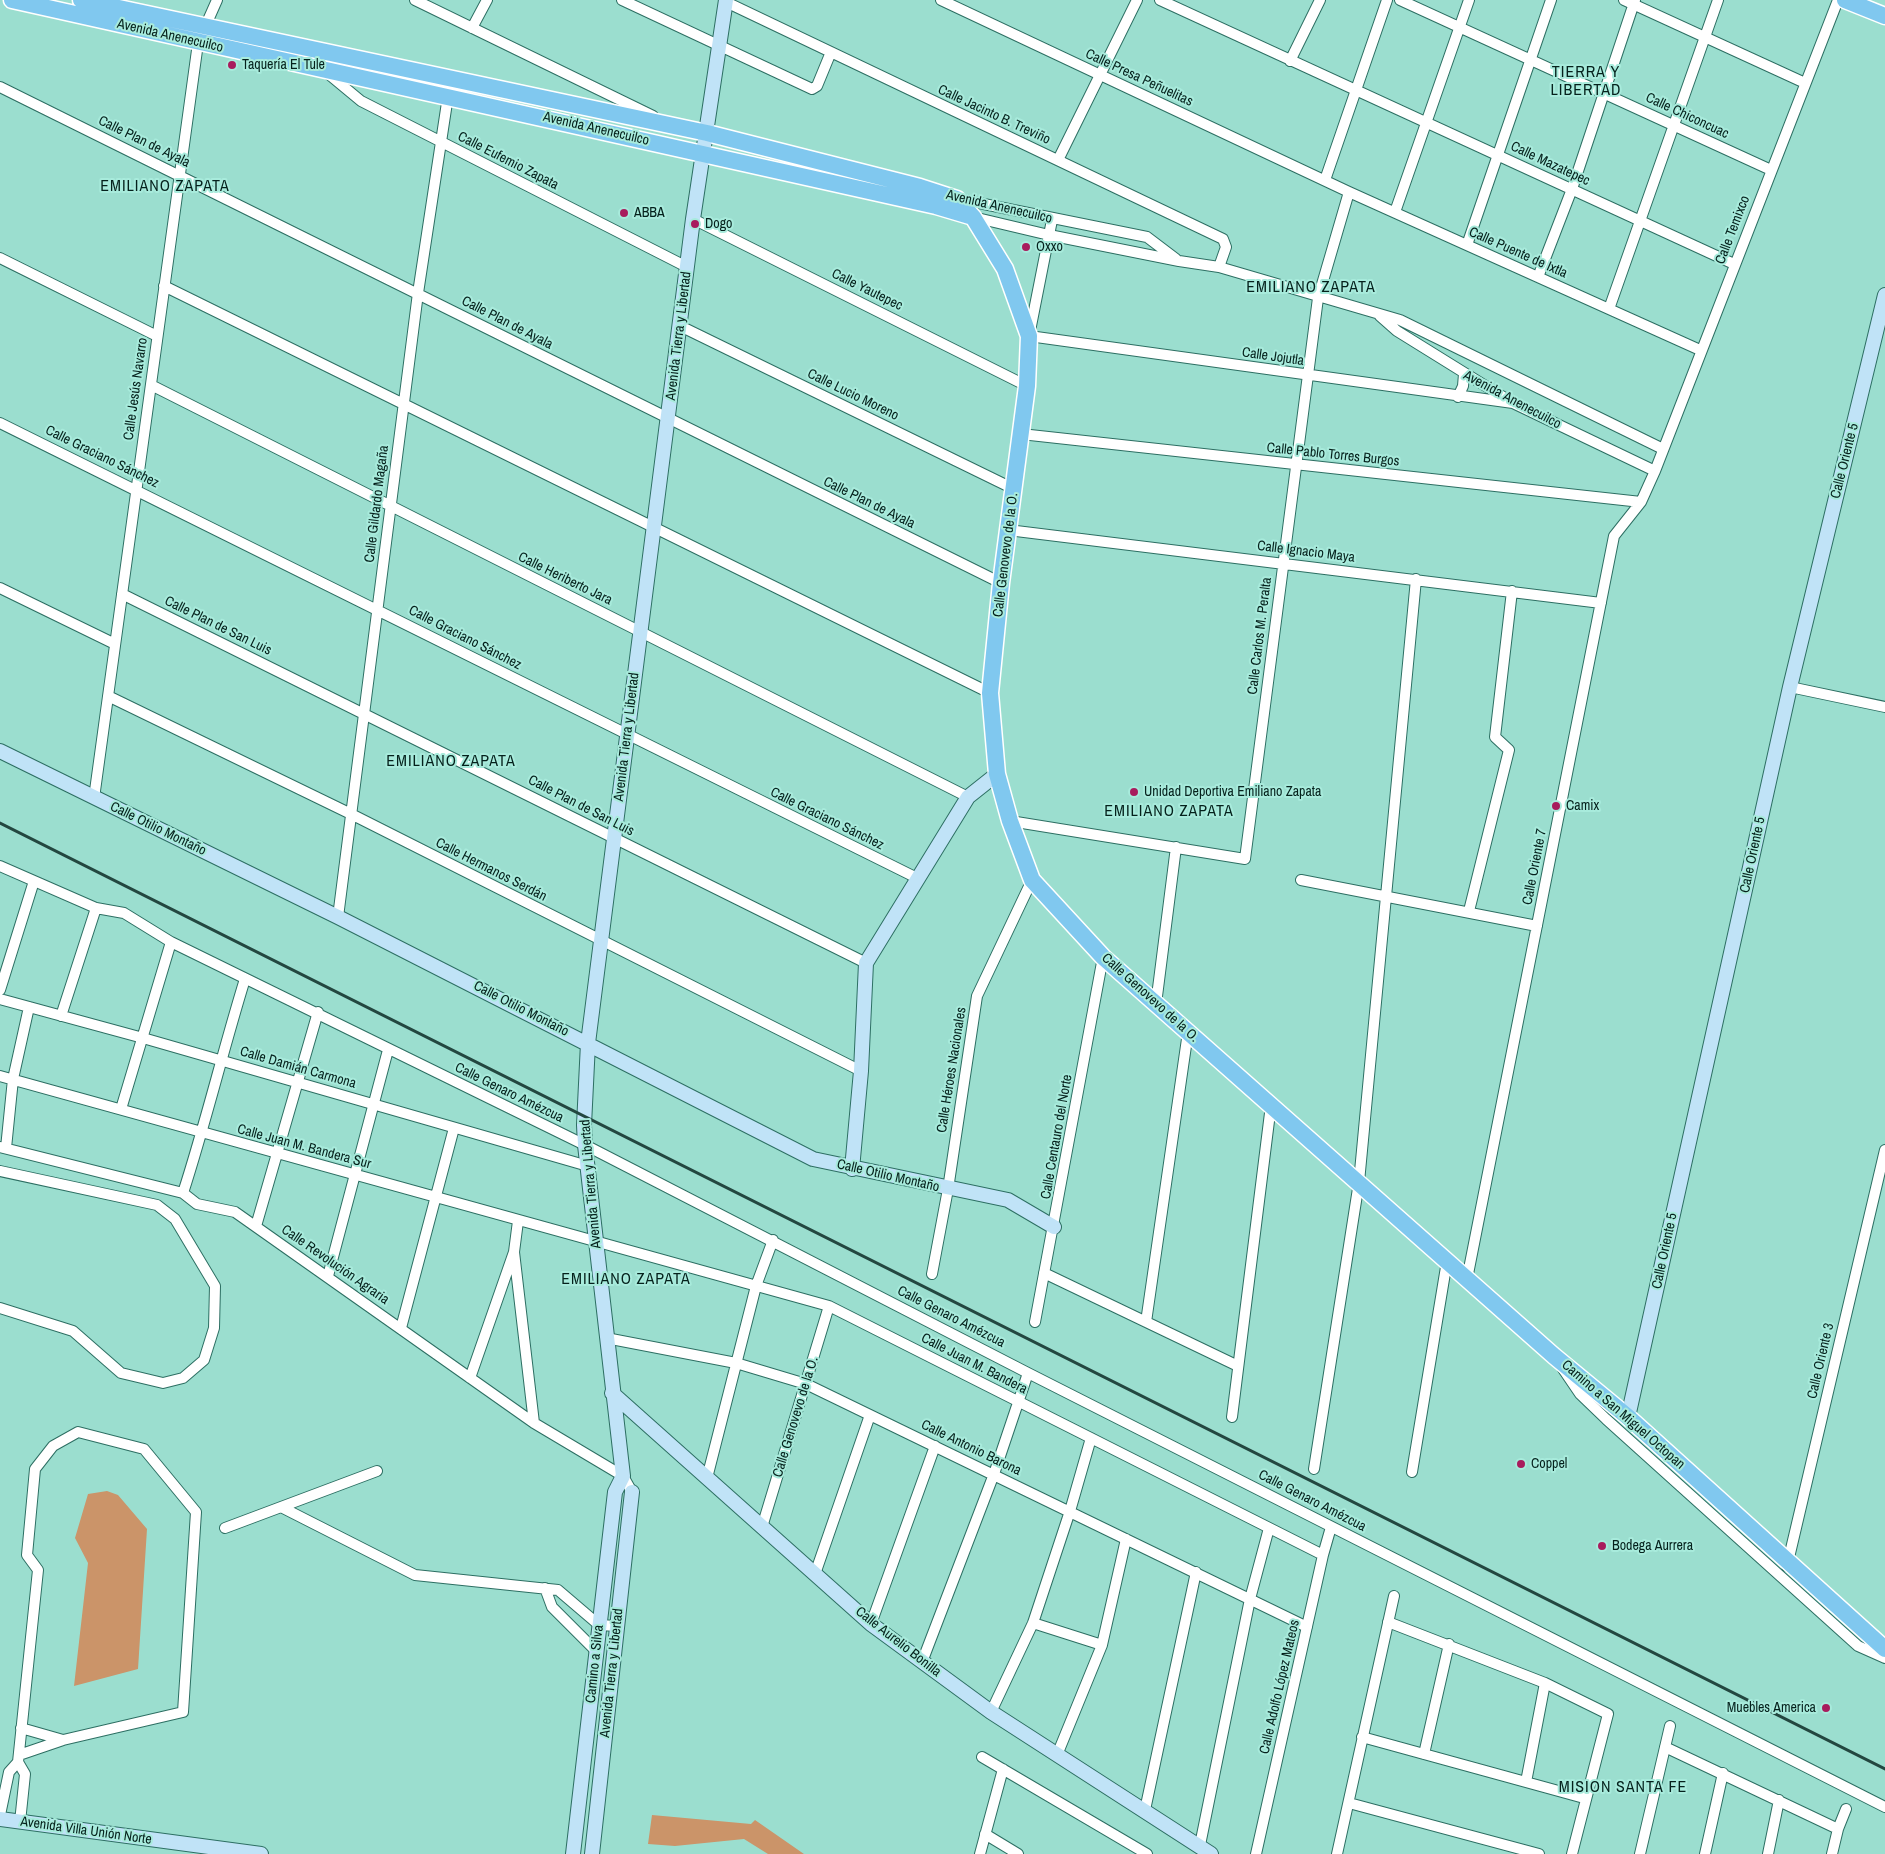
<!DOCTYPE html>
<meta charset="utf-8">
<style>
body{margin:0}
canvas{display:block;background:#9bdecf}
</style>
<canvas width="1885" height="1854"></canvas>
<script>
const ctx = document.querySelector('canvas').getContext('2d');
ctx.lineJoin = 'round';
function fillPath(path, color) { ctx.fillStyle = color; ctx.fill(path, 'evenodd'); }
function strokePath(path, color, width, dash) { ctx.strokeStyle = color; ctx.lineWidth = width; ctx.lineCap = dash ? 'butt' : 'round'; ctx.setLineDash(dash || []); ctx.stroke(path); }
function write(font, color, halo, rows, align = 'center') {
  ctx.font = font + ' "Archivo Narrow",sans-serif'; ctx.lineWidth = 4; ctx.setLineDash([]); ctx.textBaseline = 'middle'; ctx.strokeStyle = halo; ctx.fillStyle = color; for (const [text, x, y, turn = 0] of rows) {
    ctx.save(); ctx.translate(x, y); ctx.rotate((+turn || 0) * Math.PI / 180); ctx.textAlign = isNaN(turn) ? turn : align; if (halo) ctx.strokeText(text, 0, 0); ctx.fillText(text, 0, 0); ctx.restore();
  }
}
fillPath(new Path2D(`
 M107,1491l11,4 29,34 -9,140 -64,17 14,-123 -13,-25 13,-44z
 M652,1815l99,9 4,-4 49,34h-36l-24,-15 -69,7 -27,-2z`), '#cb9469');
const street = new Path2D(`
 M415,0l238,116
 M622,0l190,89 5,-3 14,-34
 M941,0l408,192 351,158
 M1160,0l574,264
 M1400,0l371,170
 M1624,0l181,83
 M726,2l497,237 3,8 -7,20
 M472,28l15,-28
 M1290,61l30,-61
 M326,72l35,29 326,166
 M0,87l1001,496
 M1058,160l79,-160
 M1325,180l62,-180
 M959,199l188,38 29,22
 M1395,212l74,-212
 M973,217l76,18 130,26 40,6 181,53 263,129
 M693,219l334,167
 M1052,220l-23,116 484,67
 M1467,245l84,-245
 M0,258l157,78
 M1538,277l34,-88 63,-189
 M164,286l826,407
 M1609,309l109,-309
 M1380,316l17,15 116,72 142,68
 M680,326l334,163
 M151,385l817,412
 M1458,397l5,-11 1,-12
 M0,423l917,455
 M1021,434l620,68
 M1008,530l593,73
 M0,588l115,56
 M122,594l744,369
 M1790,687l95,20
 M108,696l243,118 510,257
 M94,798l104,-755 19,-43
 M1010,821l235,38 73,-561 31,-106
 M0,866l96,42 28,5 47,29 414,203 443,228 857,434
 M1301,880l236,46
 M1469,911l40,-161 -14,-13 17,-146
 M338,917l80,-624 30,-197
 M0,990l34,-109
 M0,999l143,39 445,128
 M1156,1004l20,-157
 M61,1016l35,-108
 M0,1076l829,230 494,249
 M121,1109l50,-167
 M0,1147l183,46 14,11 38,8 299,211 89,53 9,16
 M6,1148l7,-69 16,-72
 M0,1171l157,34 18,14 40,67 -1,42 -10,32 -21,18 -20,5 -42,-10 -48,-42 -73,-23
 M183,1193c23,-71 40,-143 62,-214
 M256,1226l62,-214
 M514,1252l20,171
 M1044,1273l194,93
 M932,1274l16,-85 29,-193 55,-116
 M328,1276l60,-226
 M1467,1279l147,-743 27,-34 14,-31 183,-471
 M1035,1322l68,-365
 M1146,1322l42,-290
 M401,1328l53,-200
 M606,1338l130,25 70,21 501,243
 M1563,1369l17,25 26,25 252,227 27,12
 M470,1378l44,-126 4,-31
 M1232,1417l39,-312
 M1314,1469l45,-287 57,-603
 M1412,1472l35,-211
 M707,1478l49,-192 17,-46
 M281,1507l134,68 143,15 41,35 18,1
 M762,1527l67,-221
 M225,1528l152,-57
 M1787,1566l98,-416
 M815,1574l55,-159
 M545,1588l7,19 45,45
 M1388,1622l157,61 63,31 -36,140
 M1033,1623l69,22
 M871,1624l64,-178
 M922,1662l72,-188 34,-101
 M991,1712l42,-89 37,-112 21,-73
 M21,1728l42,12
 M1362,1737l222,61
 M1665,1747l173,82
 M1424,1754l25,-110
 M1057,1755l45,-110 24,-106
 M982,1757l165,97
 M18,1762l7,12 -5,48
 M1526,1782l19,-99
 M1349,1803l190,51
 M1145,1810l51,-238
 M0,1815l9,-43 9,-10 20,-192 -11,-15 8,-86 18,-23 25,-14 66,17 52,63 -13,200 -120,28 -44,15
 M985,1834l33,20
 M1200,1845l50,-246 19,-71
 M980,1854l23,-85
 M1256,1854l67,-299 8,-28
 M1337,1854l57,-258
 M1640,1854l30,-128
 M1705,1854l18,-81
 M1768,1854l11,-54
 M1832,1854l6,-25 8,-20`);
const secondary = new Path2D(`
 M0,751l338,166 475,242 195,41 46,27
 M852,1169l9,-98 5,-108 102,-166 29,-23
 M612,1393l259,231 120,88 220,142
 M1628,1417l162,-730 95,-392
 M0,1819l261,35
 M573,1854l42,-362 8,-16 -38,-331 -1,-20 4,-82 105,-824 33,-219
 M592,1854l40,-362`);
const primary = new Path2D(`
 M12,0l924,206 37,11
 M81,0l626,133 213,54 37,12 16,18 32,52 24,67 -2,50 -26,197 -11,110 7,81 13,47 22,59 71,77 451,399 74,61 257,232
 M1845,0l40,16`);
strokePath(street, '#2d6f63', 12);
strokePath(secondary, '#2d6f63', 16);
strokePath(primary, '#fff', 19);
strokePath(street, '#fff', 10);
strokePath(secondary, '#c0e3f7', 14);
strokePath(primary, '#80c8ef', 16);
strokePath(new Path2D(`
 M0,823l1885,946`), '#234740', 3);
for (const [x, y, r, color] of [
 [232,65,5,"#a81c5d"],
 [624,213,5,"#a81c5d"],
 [695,224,5,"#a81c5d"],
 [1026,247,5,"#a81c5d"],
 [1134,792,5,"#a81c5d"],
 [1556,806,5,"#a81c5d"],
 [1521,1464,5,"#a81c5d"],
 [1602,1546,5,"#a81c5d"],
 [1826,1708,5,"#a81c5d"]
]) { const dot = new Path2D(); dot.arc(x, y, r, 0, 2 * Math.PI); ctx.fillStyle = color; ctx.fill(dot); strokePath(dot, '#a8ebdc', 2); }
write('14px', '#05211c', '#a8ebdc', [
 ["Avenida Anenecuilco",170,36,13],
 ["Calle Presa Peñuelitas",1139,78,25],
 ["Calle Jacinto B. Treviño",994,115,25],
 ["Calle Chiconcuac",1687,116,25],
 ["Avenida Anenecuilco",596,129,13],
 ["Calle Plan de Ayala",144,142,26],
 ["Calle Eufemio Zapata",508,161,27],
 ["Calle Mazatepec",1550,164,25],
 ["Avenida Anenecuilco",999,207,13],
 ["Calle Temixco",1733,230,-69],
 ["Calle Puente de Ixtla",1518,253,24],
 ["Calle Yautepec",867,290,26],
 ["Calle Plan de Ayala",507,323,27],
 ["Avenida Tierra y Libertad",679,336,-83],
 ["Calle Jojutla",1273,357,8],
 ["Calle Jesús Navarro",136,389,-82],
 ["Calle Lucio Moreno",853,395,26],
 ["Avenida Anenecuilco",1512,400,28],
 ["Calle Pablo Torres Burgos",1333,455,6],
 ["Calle Graciano Sánchez",102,457,26],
 ["Calle Oriente 5",1845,461,-76],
 ["Calle Plan de Ayala",869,503,26],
 ["Calle Gildardo Magaña",377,504,-83],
 ["Calle Ignacio Maya",1306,552,7],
 ["Calle Genovevo de la O.",1006,555,-83],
 ["Calle Heriberto Jara",565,579,26],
 ["Calle Plan de San Luis",218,626,26],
 ["Calle Carlos M. Peralta",1260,636,-83],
 ["Calle Graciano Sánchez",465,638,27],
 ["Avenida Tierra y Libertad",627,737,-83],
 ["Calle Plan de San Luis",581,806,27],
 ["Calle Graciano Sánchez",827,819,26],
 ["Calle Otilio Montaño",158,829,26],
 ["Calle Oriente 5",1753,855,-78],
 ["Calle Oriente 7",1535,867,-79],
 ["Calle Hermanos Serdán",491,870,27],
 ["Calle Genovevo de la O.",1150,998,42],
 ["Calle Otilio Montaño",521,1009,27],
 ["Calle Damián Carmona",298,1068,16],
 ["Calle Héroes Nacionales",952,1070,-81],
 ["Calle Genaro Amézcua",509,1093,26],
 ["Calle Centauro del Norte",1057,1137,-80],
 ["Calle Juan M. Bandera Sur",304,1147,15],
 ["Calle Otilio Montaño",888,1176,13],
 ["Avenida Tierra y Libertad",591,1184,-95],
 ["Calle Oriente 5",1665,1251,-78],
 ["Calle Revolución Agraria",335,1265,35],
 ["Calle Genaro Amézcua",951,1317,27],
 ["Calle Oriente 3",1821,1361,-77],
 ["Calle Juan M. Bandera",974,1364,27],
 ["Camino a San Miguel Octopan",1623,1415,41],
 ["Calle Genovevo de la O.",796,1417,-73],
 ["Calle Antonio Barona",971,1448,26],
 ["Calle Genaro Amézcua",1312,1501,27],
 ["Calle Aurelio Bonilla",898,1642,38],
 ["Camino a Silva",595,1664,-84],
 ["Avenida Tierra y Libertad",612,1673,-84],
 ["Calle Adolfo López Mateos",1280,1687,-77],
 ["Avenida Villa Unión Norte",86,1831,8]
]);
write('14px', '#05211c', '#a8ebdc', [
 ["Taquería El Tule",242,65],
 ["ABBA",634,213],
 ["Dogo",705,224],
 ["Oxxo",1036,247],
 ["Unidad Deportiva Emiliano Zapata",1144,792],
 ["Camix",1566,806],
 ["Coppel",1531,1464],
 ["Bodega Aurrera",1612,1546],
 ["Muebles America",1816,1708,"right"]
], 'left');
ctx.letterSpacing = '1px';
write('16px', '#05211c', '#a8ebdc', [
 ["TIERRA Y",1586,73],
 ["LIBERTAD",1586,91],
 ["EMILIANO ZAPATA",165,187],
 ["EMILIANO ZAPATA",1311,288],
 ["EMILIANO ZAPATA",451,762],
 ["EMILIANO ZAPATA",1169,812],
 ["EMILIANO ZAPATA",626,1280],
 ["MISION SANTA FE",1623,1788]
]);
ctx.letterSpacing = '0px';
</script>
